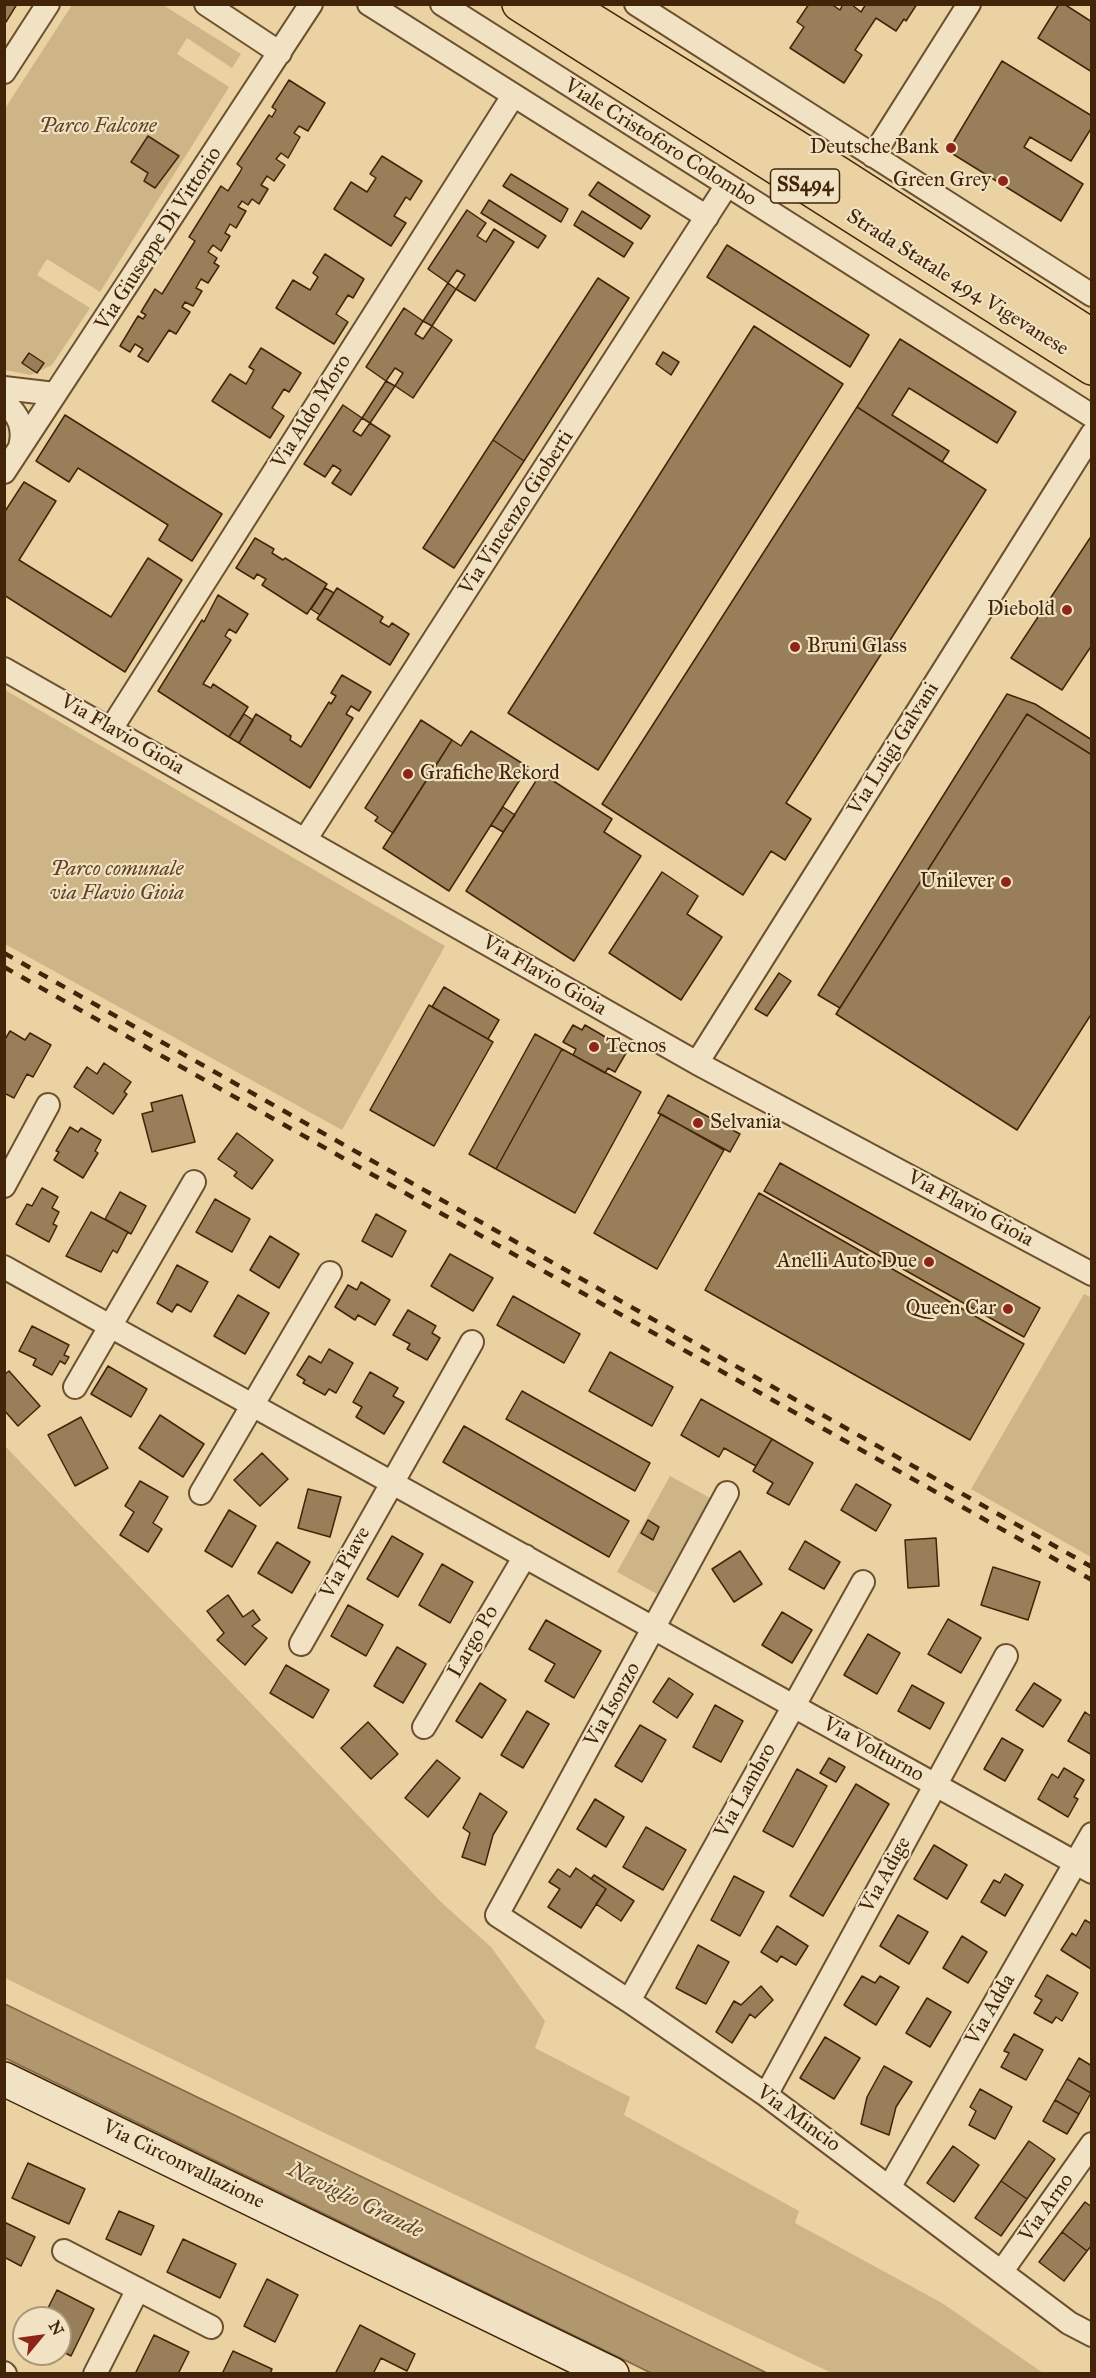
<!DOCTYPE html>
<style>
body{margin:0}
#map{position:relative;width:1096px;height:2378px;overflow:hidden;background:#ead2a2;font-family:"IM FELL Great Primer",serif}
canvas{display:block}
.frame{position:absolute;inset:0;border:6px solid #422509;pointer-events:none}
.north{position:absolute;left:12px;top:2306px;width:60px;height:60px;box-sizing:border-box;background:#f1e2c3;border:2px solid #ab9679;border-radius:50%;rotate:61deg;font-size:16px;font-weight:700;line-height:24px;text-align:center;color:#422509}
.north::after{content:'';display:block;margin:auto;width:21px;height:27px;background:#8f2418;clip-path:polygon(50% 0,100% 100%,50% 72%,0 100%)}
</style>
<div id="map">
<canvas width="1096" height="2378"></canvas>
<div class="frame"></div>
<div class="north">N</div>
</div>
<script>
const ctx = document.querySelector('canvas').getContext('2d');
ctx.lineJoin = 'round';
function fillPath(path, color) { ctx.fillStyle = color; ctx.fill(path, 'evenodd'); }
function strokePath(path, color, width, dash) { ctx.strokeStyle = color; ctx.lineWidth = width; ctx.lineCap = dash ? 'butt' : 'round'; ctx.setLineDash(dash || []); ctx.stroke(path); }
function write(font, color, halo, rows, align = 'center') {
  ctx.font = font + ' "IM FELL Great Primer",serif'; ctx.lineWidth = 4.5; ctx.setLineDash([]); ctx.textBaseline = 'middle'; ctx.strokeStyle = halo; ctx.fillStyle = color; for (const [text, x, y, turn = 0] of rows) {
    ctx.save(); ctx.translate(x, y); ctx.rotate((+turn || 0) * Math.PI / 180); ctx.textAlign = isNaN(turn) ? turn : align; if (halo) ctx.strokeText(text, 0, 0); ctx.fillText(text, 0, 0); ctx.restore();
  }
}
fillPath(new Path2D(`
 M72,5h91l78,49 -9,14 -45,-30 -10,16 52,33 -129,205 -53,-33 -10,16 53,33 -38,57 -21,10 -26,-5 -1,-260z
 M5,690l440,256 -103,184 -337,-186z
 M1084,1294l8,4 -1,259 -120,-68z
 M5,1446l436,456 50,45 54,74 -10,27 95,49 -6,18 175,96 -4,12 147,80 101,70h-211l-520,-246 -307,-149z
 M670,1476l40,22 -53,96 -40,-22z`), '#cdb588');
const water = new Path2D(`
 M5,2004l762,369h-116l-646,-315z`);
fillPath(water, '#b1976e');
strokePath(water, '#856946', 1.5);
const building = new Path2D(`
 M4,4h13l-11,18 -2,-1z
 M809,4h22l9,6 3,-6h8l10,8 5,-8h51l-11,17 -2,-2 -8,12 -20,-13 -21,32 7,5 -18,28 -54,-35 14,-21 -7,-5z
 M1059,4h5l28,18v50l-54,-34z
 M1002,61l90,55v11l-21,34 -41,-24 -6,10 59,37 -22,37 -113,-70z
 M289,80l36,23 -17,28 -9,-5 -5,7 6,4 -12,21 -7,-5 -5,6 9,6 -11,16 -7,-5 -6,9 7,4 -9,15 -7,-5 -4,6 -6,-4 -4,6 8,4 -10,17 -6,-4 -5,9 5,3 -9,15 -8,-6 -5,7 9,6 -3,5 5,3 -11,17 -7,-4 -5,9 6,3 -9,15 -8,-4 -3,5 8,5 -14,22 -7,-4 -21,32 -10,-6 5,-7 -8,-5 -5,8 -10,-6 18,-30 5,3 3,-4 -5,-3 14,-23 7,5 33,-53 -6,-4 32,-51 7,5 12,-19 2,-4 -5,-4 32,-49 3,2 4,-7 -4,-3z
 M148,136l31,20 -24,32 -11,-7 4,-8 -17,-11z
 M382,156l40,25 -12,19 -4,-3 -12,19 12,7 -15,23 -57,-37 17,-27 16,10 9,-14 -6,-4z
 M511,174l57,35 -7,13 -58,-36z
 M598,182l52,34 -9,13 -52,-34z
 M489,200l57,36 -8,12 -57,-35z
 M467,210l19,13 -9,13 9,6 8,-13 20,13 -39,59 -19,-12 9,-14 -8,-5 -9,13 -20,-14z
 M582,211l51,32 -9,14 -50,-32z
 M727,245l142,90 -19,32 -143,-90z
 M325,254l39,25 -11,19 -5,-3 -12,19 12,8 -14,22 -58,-36 17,-28 17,10 8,-13 -5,-4z
 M598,278l31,20 -105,163 -31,-21z
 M448,283l8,6 -24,37 -9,-5z
 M404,308l19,13 -8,13 8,5 9,-13 20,14 -39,58 -18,-12 8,-13 -8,-5 -9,13 -20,-14z
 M754,326l89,58 -245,386 -90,-57z
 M900,339l116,73 -19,31 -88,-55 -17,27 57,36 -7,11 -85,-55z
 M261,348l40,25 -12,19 -5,-3 -12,19 12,8 -14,22 -58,-37 18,-27 16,10 8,-14 -5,-3z
 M663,352l16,10 -8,13 -15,-11z
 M29,353l15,10 -7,10 -15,-10z
 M386,381l9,5 -25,37 -8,-5z
 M343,405l19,13 -9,13 8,5 9,-13 20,13 -39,59 -19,-12 9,-13 -8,-5 -8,12 -21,-13z
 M857,407l129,83 -200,313 25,16 -26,41 -14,-9 -28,44 -141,-91z
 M65,415l157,99 -30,47 -33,-21 9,-15 -90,-57 -9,14 -33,-21z
 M493,440l31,21 -70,107 -31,-20z
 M24,482l32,19 -37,59 92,57 37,-59 34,22 -57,92 -121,-77v-82z
 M1092,535v110l-30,45 -51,-32z
 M255,538l19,11 -2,4 11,7 2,-2 42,26 -20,30 -45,-29 4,-6 -9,-5 -3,5 -18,-11z
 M325,588l9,5 -14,22 -9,-6z
 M337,588l46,29 -3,5 9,5 3,-4 17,11 -19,31 -73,-46z
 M218,595l30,19 -12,19 -7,-4 -4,7 6,4 -28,44 8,4 2,-4 35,23 -19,30 -71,-46 44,-71 2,2z
 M342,675l29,17 -12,19 -8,-5 -5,8 7,4 -43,70 -71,-45 17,-29 35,22 -1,4 11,7 28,-45 2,2 5,-8 -5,-3z
 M1007,694l28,10 57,36v15l-65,-41 -187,294 -22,-13z
 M244,714l9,6 -14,23 -10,-6z
 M1027,714l65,41v258l-75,117 -181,-116z
 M421,720l31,20 -59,93 -18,-12 3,-4 -13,-9z
 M471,731l57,36 -79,124 -66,-43 69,-108 9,6z
 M541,773l71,46 -8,13 37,24 -67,105 -108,-70z
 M503,807l12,8 -12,17 -12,-7z
 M662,872l36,24 -11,18 35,23 -41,63 -72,-47z
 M779,973l12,8 -24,35 -12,-7z
 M444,987l55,33 -11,19 -56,-32z
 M429,1005l64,37 -59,104 -64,-36z
 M573,1025l9,5 3,-5 29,17 -2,3 14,8 -11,19 -7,-4 -3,5 -32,-18 3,-6 -13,-7z
 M10,1031l15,9 5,-7 21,12 -18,32 -6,-3 -13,24 -10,-5v-52z
 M535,1034l27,15 -66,120 -27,-15z
 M562,1049l79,43 -66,121 -79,-44z
 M104,1063l27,19 -7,10 3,2 -14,20 -39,-27 13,-20 10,7z
 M182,1095l13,47 -43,10 -10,-38 11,-3 -2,-8z
 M668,1095l72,39 -10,18 -72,-39z
 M661,1114l63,36 -67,119 -63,-36z
 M70,1127l8,5 3,-4 20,12 -6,11 3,2 -15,25 -29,-18 5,-8 -3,-1z
 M237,1133l36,27 -21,29 -18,-13 3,-4 -19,-13z
 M780,1163l260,145 -16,29 -260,-146z
 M42,1188l16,9 -6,11 7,4 -6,12 4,2 -8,16 -33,-18 11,-20 5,2z
 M120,1192l26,14 -15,28 -26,-15z
 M759,1193l265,151 -54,96 -265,-150z
 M215,1199l35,20 -18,33 -36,-20z
 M91,1212l37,20 -11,21 -4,-3 -12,22 -35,-16z
 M376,1214l30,17 -14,26 -30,-16z
 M270,1236l29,18 -20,34 -29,-18z
 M450,1254l43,24 -20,33 -42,-25z
 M177,1265l31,17 -17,30 -14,-8 -5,8 -15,-9z
 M361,1282l29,18 -15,25 -17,-10 -3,5 -20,-13 13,-22 9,5z
 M238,1295l31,18 -24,41 -31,-18z
 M513,1296l67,38 -16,29 -67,-38z
 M408,1310l28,16 -4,7 8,5 -13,22 -20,-11 3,-5 -17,-9z
 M32,1326l37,19 -5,10 5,2 -4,7 -5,-3 -8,14 -19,-10 3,-6 -17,-8z
 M329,1349l24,14 -17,30 -7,-4 -4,6 -22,-12 2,-3 -8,-5 12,-19 12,7z
 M610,1352l63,35 -21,39 -63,-35z
 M108,1366l39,23 -16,28 -40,-23z
 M9,1371l31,35 -22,20 -14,-16v-35z
 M370,1372l28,16 -5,8 11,6 -20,32 -28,-17 6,-10 -9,-5z
 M522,1391l128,72 -15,28 -129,-72z
 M701,1399l71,40 -16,27 -32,-18 -5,9 -38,-22z
 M160,1415l44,29 -21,33 -44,-29z
 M81,1417l27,51 -33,18 -27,-51z
 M464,1426l165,95 -20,36 -166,-95z
 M772,1439l41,24 -24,42 -22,-12 6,-10 -20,-12z
 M262,1453l26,26 -28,27 -26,-26z
 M140,1481l28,16 -15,26 9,6 -14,23 -28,-17 14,-23 -9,-6z
 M856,1484l35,21 -15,26 -35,-21z
 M308,1489l33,8 -11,40 -32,-9z
 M229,1510l27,16 -24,41 -27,-16z
 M648,1520l11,7 -6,13 -12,-7z
 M392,1536l31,18 -25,43 -31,-18z
 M936,1538l3,48 -31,2 -3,-48z
 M805,1541l35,21 -16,27 -35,-20z
 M277,1542l33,20 -18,31 -34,-20z
 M740,1551l22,33 -28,18 -22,-33z
 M442,1564l31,18 -23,41 -31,-18z
 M993,1567l47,15 -12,38 -47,-15z
 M228,1595l15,22 10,-7 7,10 -8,6 15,12 -22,27 -28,-25 7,-7 -17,-22z
 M348,1605l35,20 -17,31 -35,-20z
 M782,1612l30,18 -20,33 -30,-18z
 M948,1619l33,19 -20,35 -33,-19z
 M546,1620l55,31 -27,47 -29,-17 10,-17 -26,-15z
 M868,1634l32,19 -23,41 -33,-19z
 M397,1647l29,17 -23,39 -29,-17z
 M286,1665l43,25 -16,28 -43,-25z
 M669,1678l24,16 -16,24 -24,-16z
 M480,1683l26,17 -24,38 -26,-17z
 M1034,1683l27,17 -18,27 -27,-17z
 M912,1685l32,18 -14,26 -32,-18z
 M715,1705l28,16 -22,41 -28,-15z
 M527,1711l22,13 -26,44 -22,-13z
 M1085,1712l7,5v38l-24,-14z
 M368,1722l30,32 -27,25 -30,-31z
 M640,1725l26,15 -24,42 -27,-16z
 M1002,1738l21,12 -18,31 -21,-12z
 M829,1758l16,9 -9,15 -16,-9z
 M437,1760l23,18 -32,39 -23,-19z
 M1064,1768l20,12 -10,17 4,2 -10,18 -30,-18 14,-25 6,4z
 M797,1769l30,17 -34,61 -30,-16z
 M856,1784l33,20 -66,112 -33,-20z
 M480,1793l27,19 -14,23 -8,30 -23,-8 8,-24 -7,-5z
 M595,1799l29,18 -18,30 -29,-18z
 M646,1827l40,23 -23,40 -40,-23z
 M934,1845l33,20 -20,34 -33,-20z
 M576,1868l30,21 -25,39 -33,-21 12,-18 -11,-7 9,-13 12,8z
 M1005,1874l18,11 -18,31 -24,-14 13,-22 6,3z
 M594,1875l40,26 -13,20 -25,-17 10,-15 -15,-10z
 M734,1876l30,16 -24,44 -29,-16z
 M898,1915l30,17 -19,32 -29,-18z
 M1085,1920l7,4 -1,45 -30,-19 11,-17 4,3z
 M777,1926l31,20 -12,19 -15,-9 -4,6 -16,-10z
 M962,1936l25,16 -19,31 -25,-15z
 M698,1945l31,17 -23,42 -30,-16z
 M1047,1975l31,18 -16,28 -6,-4 -4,6 -18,-10 8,-13 -7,-4z
 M862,1976l13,7 5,-7 19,11 -23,38 -32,-20z
 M761,1986l12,14 -18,18 -5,-4 -18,29 -16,-11 18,-31 7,4z
 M927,1998l24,14 -21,35 -24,-14z
 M1014,2034l29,16 -17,30 -25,-13 8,-14 -5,-2z
 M825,2037l35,21 -26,41 -34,-21z
 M1079,2058l13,8 -1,27 -24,-14z
 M884,2066l28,16 -16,25 -7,28 -28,-11 6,-27z
 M1067,2079l24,14 -12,21 -24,-14z
 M980,2089l32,18 -17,32 -26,-14 7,-14 -6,-4z
 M1055,2100l24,14 -12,20 -24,-13z
 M1029,2141l26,18 -28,40 -26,-18z
 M953,2146l26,19 -25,37 -27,-19z
 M28,2163l57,26 -16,35 -57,-26z
 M1001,2181l26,18 -26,37 -26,-18z
 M1085,2202l7,5v38l-5,6 -25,-19z
 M119,2211l35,15 -13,29 -35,-16z
 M4,2222l31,15 -14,29 -17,-9z
 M1062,2232l25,19 -23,30 -25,-19z
 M183,2239l53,25 -16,34 -53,-26z
 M267,2279l31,16 -23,47 -31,-16z
 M57,2290l37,19 -23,47 -11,-6v-32h-17z
 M360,2325l55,29 -8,17 -26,-13 -8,16h-38z
 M154,2335l35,17 -11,22h-43z
 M233,2351l39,18 -2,5h-48z`);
fillPath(building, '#997f59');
strokePath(building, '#422509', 1.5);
const street = new Path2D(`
 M206,4l74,49
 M369,4l338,213
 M442,4l650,412
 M636,4l456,291
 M4,72l44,-68
 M873,156l96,-152
 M4,388l51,6
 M4,402c15,13 21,26 16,45
 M4,472l307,-468
 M4,669l693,394 395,211
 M111,729l402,-633
 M305,840l422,-655
 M697,1063l395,-629
 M4,1186l44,-81
 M4,1267l1088,605
 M75,1387l119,-205
 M201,1493l129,-220
 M727,1493l-230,422 132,86 137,94 303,228 23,12
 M301,1644l171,-302
 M424,1727l101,-171
 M629,2001l234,-419
 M766,2095l240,-439
 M890,2186l202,-352
 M64,2251l147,76
 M1002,2271l90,-127
 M4,2373l1,1
 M95,2374l43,-85`);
const secondary = new Path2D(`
 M4,2079l608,295`);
const primary = new Path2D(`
 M519,4l573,364
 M566,4l272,169 254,163`);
strokePath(street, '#6c502f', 26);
strokePath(secondary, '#422509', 36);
strokePath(primary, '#422509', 36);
strokePath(street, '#f1e2c3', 22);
strokePath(secondary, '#f1e2c3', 33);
strokePath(primary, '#ead2a2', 33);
strokePath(new Path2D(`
 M4,953l1088,614
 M4,967l1088,613`), '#422509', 4.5, [10, 10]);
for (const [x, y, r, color] of [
 [951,148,6,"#8f2418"],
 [1003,181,6,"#8f2418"],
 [1067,610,6,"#8f2418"],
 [795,647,6,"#8f2418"],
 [408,774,6,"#8f2418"],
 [1006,882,6,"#8f2418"],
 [594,1047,6,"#8f2418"],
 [698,1123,6,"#8f2418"],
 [929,1262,6,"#8f2418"],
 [1008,1309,6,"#8f2418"]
]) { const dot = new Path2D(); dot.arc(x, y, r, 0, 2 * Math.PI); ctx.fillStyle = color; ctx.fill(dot); strokePath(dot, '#f1e2c3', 2); }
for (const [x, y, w] of [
 [805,186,69]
]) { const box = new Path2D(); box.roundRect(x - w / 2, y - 17, w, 34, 4.5); ctx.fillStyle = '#f1e2c3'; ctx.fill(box); strokePath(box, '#422509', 1.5); }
write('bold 20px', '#422509', null, [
 ["SS494",805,186]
]);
write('italic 21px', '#5e4222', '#f1e2c3', [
 ["Parco Falcone",98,127],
 ["Parco comunale",117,870],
 ["via Flavio Gioia",117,894]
]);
write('21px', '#422509', '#f1e2c3', [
 ["Viale Cristoforo Colombo",660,143,32],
 ["Via Giuseppe Di Vittorio",159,239,-57],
 ["Strada Statale 494 Vigevanese",957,283,32],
 ["Via Aldo Moro",312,412,-58],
 ["Via Vincenzo Gioberti",517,513,-57],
 ["Via Flavio Gioia",122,735,30],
 ["Via Luigi Galvani",894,749,-58],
 ["Via Flavio Gioia",544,976,30],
 ["Via Flavio Gioia",970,1209,28],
 ["Via Piave",346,1563,-60],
 ["Largo Po",474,1642,-60],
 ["Via Isonzo",613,1705,-61],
 ["Via Volturno",873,1750,29],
 ["Via Lambro",746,1791,-61],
 ["Via Adige",886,1875,-61],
 ["Via Adda",991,2010,-60],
 ["Via Mincio",798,2119,36],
 ["Via Circonvallazione",183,2165,26],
 ["Via Arno",1047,2208,-55]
]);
write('21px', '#422509', '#f1e2c3', [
 ["Deutsche Bank",939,148],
 ["Green Grey",991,181],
 ["Diebold",1055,610],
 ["Bruni Glass",807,647,"left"],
 ["Grafiche Rekord",420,774,"left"],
 ["Unilever",994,882],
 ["Tecnos",606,1047,"left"],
 ["Selvania",710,1123,"left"],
 ["Anelli Auto Due",917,1262],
 ["Queen Car",996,1309]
], 'right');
write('italic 22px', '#634727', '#f1e2c3', [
 ["Naviglio Grande",355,2201,26]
]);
</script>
